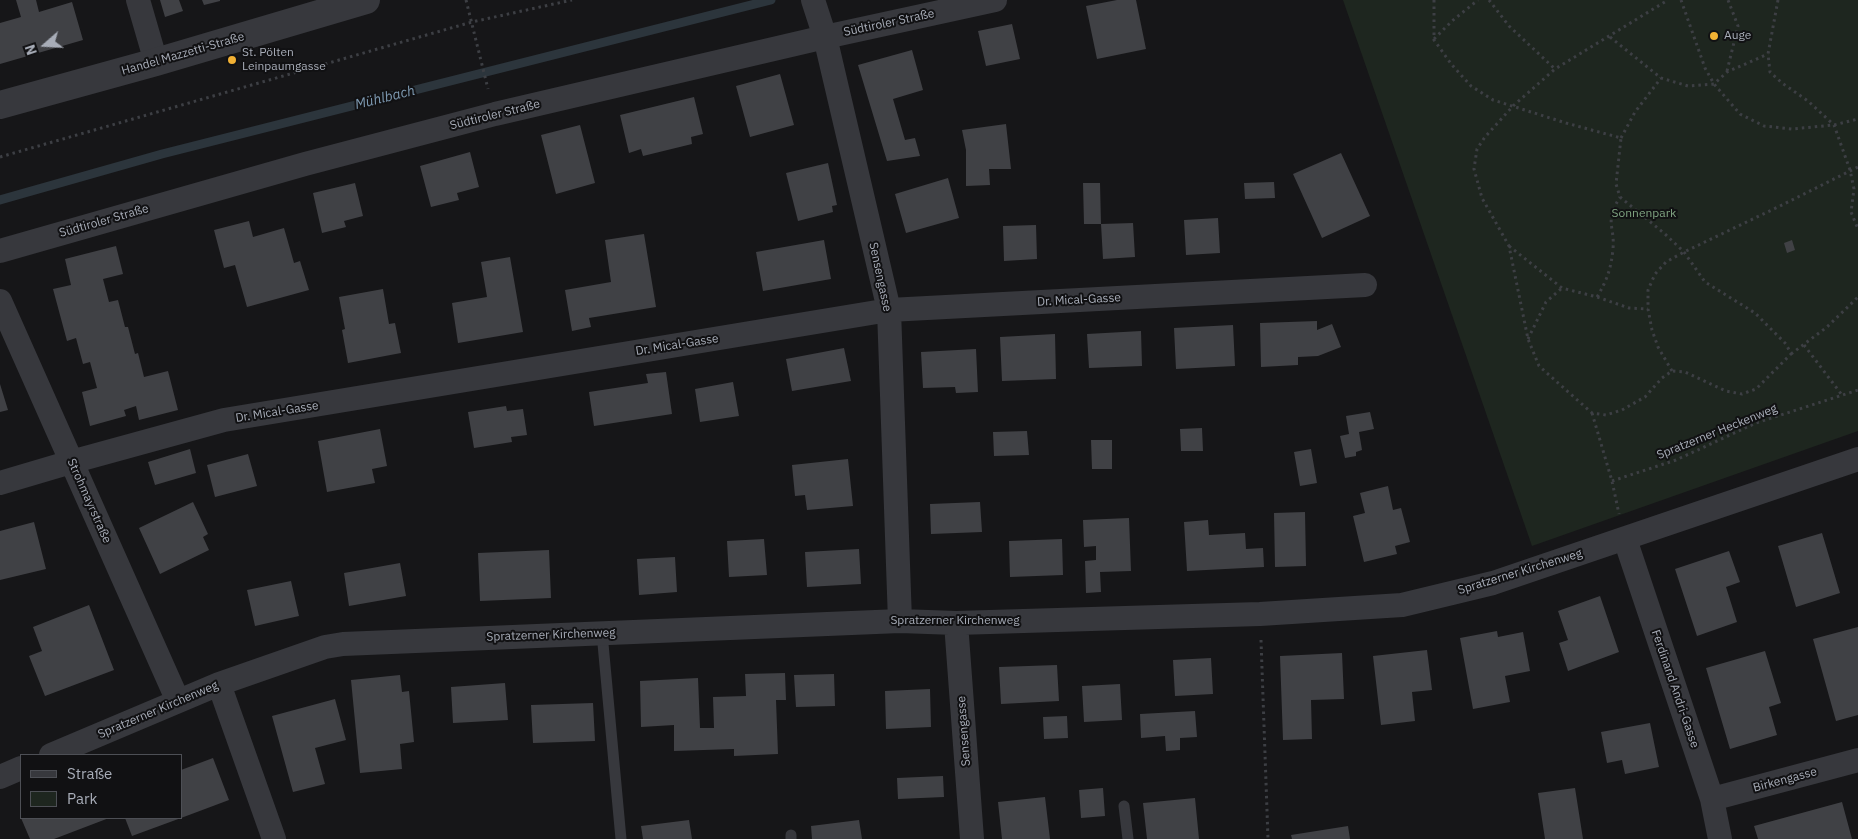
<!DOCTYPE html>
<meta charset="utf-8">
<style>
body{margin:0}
#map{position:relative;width:1858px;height:839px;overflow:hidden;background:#161618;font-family:"IBM Plex Sans",sans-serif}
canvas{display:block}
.legend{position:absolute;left:20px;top:754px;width:162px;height:65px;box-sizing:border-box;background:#111113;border:1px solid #4d4f55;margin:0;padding:6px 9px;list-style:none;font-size:15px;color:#a8adb8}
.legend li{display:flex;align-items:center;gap:10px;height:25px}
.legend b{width:25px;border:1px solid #4d4f55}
.north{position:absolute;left:20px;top:20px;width:50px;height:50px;-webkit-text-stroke:4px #111113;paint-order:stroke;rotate:251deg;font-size:14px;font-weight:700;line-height:20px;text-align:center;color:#a8adb8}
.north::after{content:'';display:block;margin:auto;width:18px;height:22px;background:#a8adb8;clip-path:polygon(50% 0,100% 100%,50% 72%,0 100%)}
</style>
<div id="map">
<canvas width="1858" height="839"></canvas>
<ul class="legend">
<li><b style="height:6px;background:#37383d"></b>Straße</li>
<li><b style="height:14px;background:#1e261f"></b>Park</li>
</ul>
<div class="north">N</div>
</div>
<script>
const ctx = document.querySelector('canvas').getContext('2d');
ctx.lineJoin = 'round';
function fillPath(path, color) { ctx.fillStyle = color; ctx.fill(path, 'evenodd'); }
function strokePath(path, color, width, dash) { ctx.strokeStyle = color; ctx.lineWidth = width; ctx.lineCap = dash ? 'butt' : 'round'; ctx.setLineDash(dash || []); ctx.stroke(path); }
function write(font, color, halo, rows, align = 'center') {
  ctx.font = font + ' "IBM Plex Sans",sans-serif'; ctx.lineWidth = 4; ctx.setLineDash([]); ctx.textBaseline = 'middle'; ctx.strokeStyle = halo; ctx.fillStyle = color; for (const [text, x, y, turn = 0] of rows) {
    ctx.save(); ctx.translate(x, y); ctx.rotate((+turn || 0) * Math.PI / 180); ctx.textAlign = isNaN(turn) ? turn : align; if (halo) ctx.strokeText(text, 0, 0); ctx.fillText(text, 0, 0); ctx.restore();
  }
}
fillPath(new Path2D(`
 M1343,0h515v431l-326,115z`), '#1e261f');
strokePath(new Path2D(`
 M0,200l162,-46 609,-154`), '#2c353c', 9);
fillPath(new Path2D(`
 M16,0h20l3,12 33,-10 11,38 -83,24v-41l21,-6z
 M160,0h19l4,11 -18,6z
 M202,0h18v1l-16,4z
 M1117,0h19l10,49 -49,10 -11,-53z
 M1012,24l8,35 -34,7 -8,-35z
 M912,50l11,40 -30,9 12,41 10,-2 5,18 -33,5 -29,-96z
 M780,74l14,51 -44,12 -14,-51z
 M694,97l9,37 -12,3 1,7 -49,12 -2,-7 -12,4 -9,-38z
 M1006,124l5,45h-22l1,16 -24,1v-36l-4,-20z
 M580,125l15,58 -39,11 -15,-59z
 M470,152l9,35 -22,6 2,7 -28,7 -11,-41z
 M1341,153l29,63 -48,22 -29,-64z
 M828,163l9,42 -5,1 1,6 -35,9 -12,-48z
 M948,178l11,40 -53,15 -11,-39z
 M1274,182l1,16 -30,1 -1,-16z
 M355,183l8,33 -19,5 2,6 -24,6 -9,-40z
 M1083,183h17l1,41h-17z
 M1218,218l2,35 -34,2 -2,-35z
 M249,221l4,16 31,-9 10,35 6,-2 9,29 -62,17 -12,-42 -11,3 -10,-38z
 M1133,223l2,34 -32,2 -2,-35z
 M1036,225l1,34 -33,2 -1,-35z
 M644,234l12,73 -67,11 2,9 -19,4 -7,-41 46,-8 -6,-42z
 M824,240l7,39 -68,12 -7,-39z
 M1792,240l3,10 -8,3 -3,-10z
 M116,246l7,28 -20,5 6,23 9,-2 7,27h3l7,27 3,-1 6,24 24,-6 10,39 -39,10 -3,-14 -12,4 2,6 -36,10 -8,-34 15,-4 -7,-26 -7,2 -7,-26 -9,3 -14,-52 18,-4 -6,-26z
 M510,257l13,75 -65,11 -6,-40 35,-6 -6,-35z
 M383,289l6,35 6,-1 6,30 -53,10 -6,-33 3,-1 -6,-32z
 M1317,321v9l15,-6 9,23 -23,9 -20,1v8l-37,2 -1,-44z
 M1233,325l2,41 -59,3 -2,-41z
 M1141,331l1,35 -53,2 -2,-34z
 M1055,334l1,45 -54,2 -2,-44z
 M844,348l7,33 -59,10 -6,-32z
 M976,349l2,43 -22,1 -1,-6 -32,1 -2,-36z
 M666,372l6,42 -78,12 -5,-34 59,-9 -2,-9z
 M733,382l6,34 -39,6 -5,-33z
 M0,384l8,26 -8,2z
 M506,406l1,5 16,-2 4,26 -16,2 1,5 -38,6 -6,-36z
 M1370,412l4,17 -15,3 3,18 -6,2v4l-11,2 -5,-22 9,-2 -3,-18z
 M1202,428l1,23h-22l-1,-22z
 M380,429l7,37 -15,3 3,14 -48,9 -9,-51z
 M1027,431l2,24 -35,1 -1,-24z
 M1091,440h21v29h-20z
 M190,449l6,24 -41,12 -7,-23z
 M1311,449l6,34 -17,3 -6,-34z
 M248,454l9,32 -42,11 -8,-32z
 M848,459l5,47 -46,4 -2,-15 -10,1 -3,-31z
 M1388,486l5,24 8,-2 9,34 -15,4 2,8 -33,8 -11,-46 12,-3 -5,-20z
 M193,502l15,32 -5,3 6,13 -49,24 -21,-46z
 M980,502l2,30 -51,2 -1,-30z
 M1305,512l1,54 -31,1 -1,-54z
 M1129,518l2,53 -31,1 1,20 -15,1 -1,-32 11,-1v-14l-12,1 -1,-27z
 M1208,520l1,15 36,-2 1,16 17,-1 1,19 -77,4 -3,-49z
 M34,522l12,47 -46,11v-49z
 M1822,533l18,60 -44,14 -18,-61z
 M764,539l3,36 -38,2 -2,-36z
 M1062,539l1,36 -53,2 -1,-36z
 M859,549l2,35 -54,3 -2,-35z
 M549,550l2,48 -71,3 -2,-48z
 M1729,551l11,31 -14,5 11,35 -40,14 -22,-67z
 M675,557l2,35 -38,3 -2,-36z
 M400,563l6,33 -57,10 -5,-33z
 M291,581l8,35 -44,10 -8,-36z
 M1600,596l19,56 -51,19 -9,-28 9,-3 -10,-29z
 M89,605l25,65 -69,26 -16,-40 13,-5 -9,-24z
 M1858,627v88l-22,6 -23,-82z
 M1497,631l1,6 25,-5 7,39 -25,5 5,26 -37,7 -13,-71z
 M1427,650l5,40 -20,2 3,29 -34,4 -8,-69z
 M1765,651l16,52 -12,4 8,28 -47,14 -24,-81z
 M1342,653l2,46 -33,1 1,39 -29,1 -3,-84z
 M1211,658l2,36 -38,2 -2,-36z
 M1057,665l2,36 -58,3 -2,-37z
 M785,673l1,27h-10l2,54 -44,2v-7l-60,2v-26l-33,2 -1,-46 58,-3 2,50h14l-1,-31 33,-1 -1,-22z
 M834,674l1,32 -39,1 -2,-32z
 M400,675l2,17 7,-1 5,51 -14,2 2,25 -42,4 -9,-93z
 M505,683l3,37 -55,3 -2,-36z
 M1120,684l2,36 -38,2 -2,-36z
 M930,689l1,38 -45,2 -1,-38z
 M335,699l11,41 -31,8 10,36 -32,8 -21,-76z
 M593,703l2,38 -62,2 -2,-38z
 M1195,711l2,26 -17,1v12l-14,1 -1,-15 -24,2 -1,-24z
 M1067,716l1,22 -24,1 -1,-22z
 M1650,723l9,44 -34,7 -3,-14 -15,3 -6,-31z
 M213,758l16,42 -48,18v-48z
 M943,776l1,21 -46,2 -1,-21z
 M1103,788l2,28 -24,2 -2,-28z
 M1575,788l8,51h-38l-7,-46z
 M1045,797l5,42h-48l-4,-37z
 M1195,798l4,41h-52l-4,-36z
 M1842,802l10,37h-94l-4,-13z
 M21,818h88l-55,21h-24z
 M125,818h56l-49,18z
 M689,820l3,19h-49l-2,-13z
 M859,820l3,19h-50l-1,-13z
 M1348,826l2,13h-58l-1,-4z`), '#404145');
strokePath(new Path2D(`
 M466,0l22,89
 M1434,0v40l18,25 19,21 22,14 73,23 55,15 -5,46 4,13 45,37 19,18 21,30 50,31 31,31 5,10 -35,35 -14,5 -16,-3 -41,-19 -13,-1 -10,7 -17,19 -23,13 -16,5 -14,-2 -53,-47 -11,-27 -19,-93 -27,-48 -8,-29 3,-20 8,-12 28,-31 42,-37 113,-69
 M1489,0l20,26 46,43
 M1681,0l24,68 9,16 26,30 24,12 28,3 42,-4 24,-6
 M1778,0l-10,54 2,18 12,11 26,18 26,24 16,45 4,19 -3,23 7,17
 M1610,37l51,41 27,8 26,-2 13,-12 41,-18
 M1434,39l18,-18 26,-21
 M1727,71l11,-45 -10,-26
 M1621,138l14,-26 26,-34
 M0,157l472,-135 100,-22
 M1509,246l53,42 35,9 32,11 19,1
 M1597,297c10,-17 14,-28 16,-48 2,-24 -9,-26 7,-52
 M1528,339l18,-37 16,-14
 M1804,345l38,50
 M1791,354l36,-27 31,-30
 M1672,371l-14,-24 -6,-17 -4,-21v-19l7,-16 11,-12 18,-10 96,-46 78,-39
 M1592,413l20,68 7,33
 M1612,481l64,-21 80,-37 102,-33
 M1261,640l7,199`), '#3d3f44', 3, [2.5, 4]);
strokePath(new Path2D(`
 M602,633l19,206
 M1124,806l4,33
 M791,835v4`), '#37383d', 11);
strokePath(new Path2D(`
 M138,0l18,62
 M813,0l12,37 64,273 11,311
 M0,251l305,-87 190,-50 330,-77 170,-37
 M0,301l178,400
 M0,483l71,-21 153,-42 665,-110 476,-25
 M1625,539l87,260 8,40
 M956,623l16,216
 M219,684l55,155
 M51,755l168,-71 106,-37 18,-3 557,-23 56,2 304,-9 142,-9 91,-22 365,-124
 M0,777l21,-9
 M1712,799l146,-39`), '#37383d', 24);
strokePath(new Path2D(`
 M0,105l156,-43 210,-62`), '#37383d', 28);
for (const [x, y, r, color] of [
 [1714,36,5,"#f2b134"],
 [232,60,5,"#f2b134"]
]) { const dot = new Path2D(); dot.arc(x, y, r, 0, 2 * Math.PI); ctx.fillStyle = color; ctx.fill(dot); strokePath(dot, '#111113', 2); }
write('12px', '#a8adb8', '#111113', [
 ["Südtiroler Straße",889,23,-12],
 ["Handel Mazzetti-Straße",183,54,-16],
 ["Südtiroler Straße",495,115,-14],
 ["Südtiroler Straße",104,221,-16],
 ["Sensengasse",880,277,78],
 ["Dr. Mical-Gasse",1079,300,-3],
 ["Dr. Mical-Gasse",677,345,-9],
 ["Dr. Mical-Gasse",277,412,-9],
 ["Spratzerner Heckenweg",1717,432,-22],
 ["Strohmayrstraße",89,501,66],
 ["Spratzerner Kirchenweg",1520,572,-17],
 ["Spratzerner Kirchenweg",955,621],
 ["Spratzerner Kirchenweg",551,635,-2],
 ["Ferdinand Andri-Gasse",1675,689,71],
 ["Spratzerner Kirchenweg",158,710,-23],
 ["Sensengasse",964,731,-94],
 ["Birkengasse",1785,780,-15]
]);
write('12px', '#a8adb8', '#111113', [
 ["Auge",1724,36],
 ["St. Pölten",242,53],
 ["Leinpaumgasse",242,67]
], 'left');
write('12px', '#7fa381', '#111113', [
 ["Sonnenpark",1644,214]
]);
write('italic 14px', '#7f9bb3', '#111113', [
 ["Mühlbach",385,98,-14]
]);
</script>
